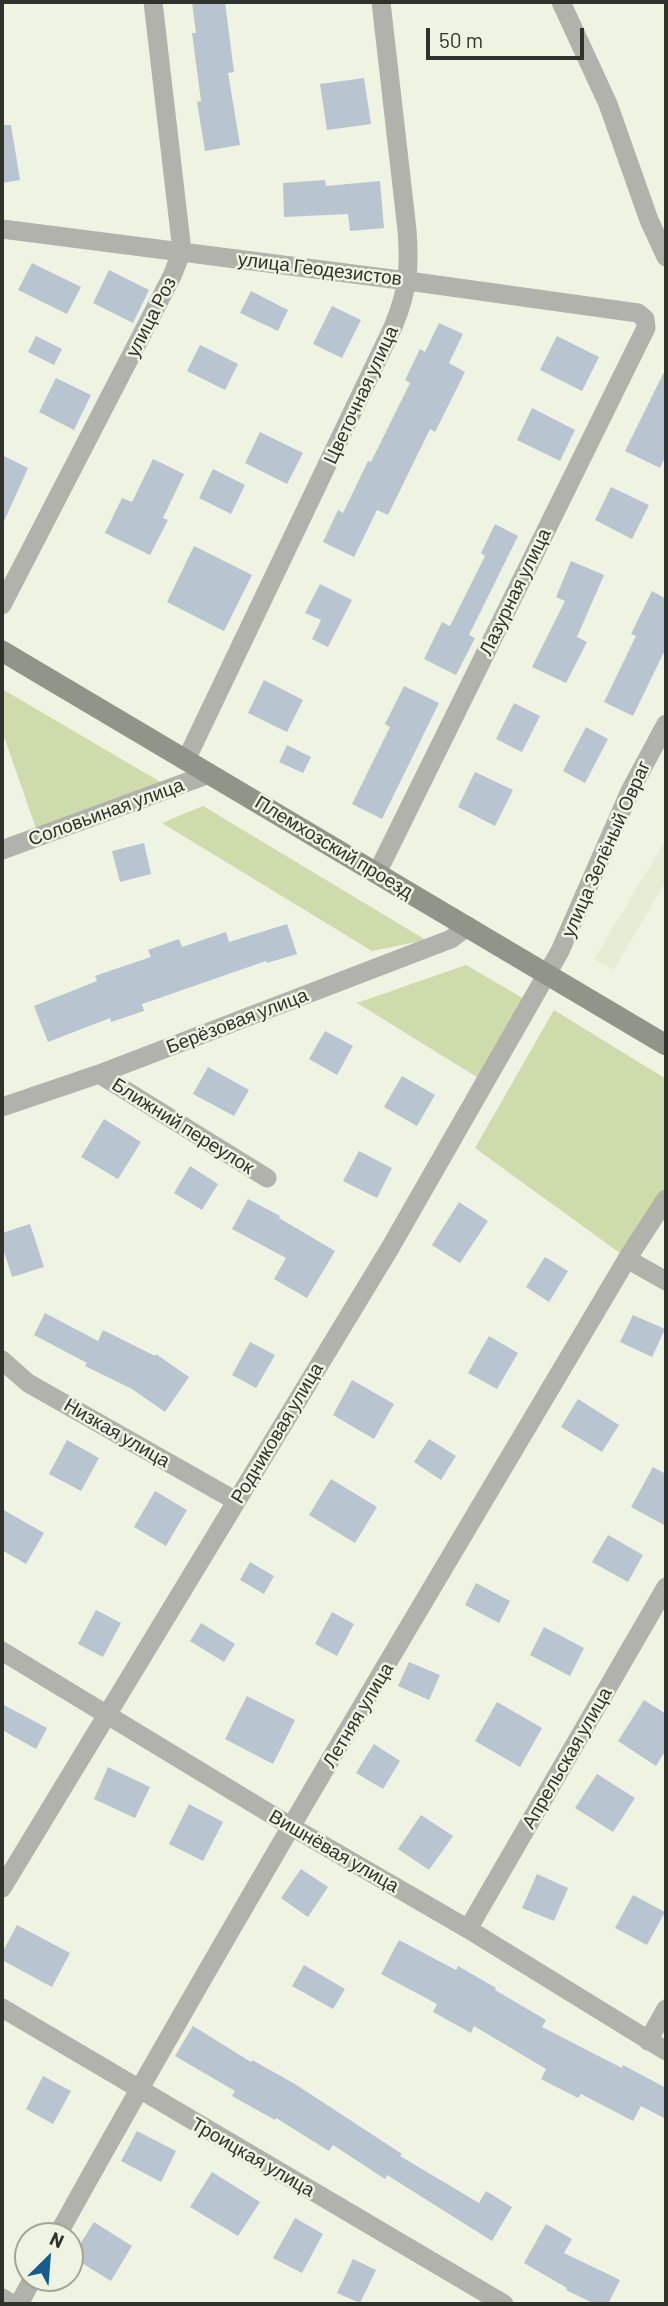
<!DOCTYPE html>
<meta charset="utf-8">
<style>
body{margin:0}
#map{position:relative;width:668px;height:2306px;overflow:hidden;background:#eef3e2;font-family:Barlow,sans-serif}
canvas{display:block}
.frame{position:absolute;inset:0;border:4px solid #30322c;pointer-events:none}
.north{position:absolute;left:14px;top:2222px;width:70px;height:70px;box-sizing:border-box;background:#eef3e2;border:2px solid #a2a699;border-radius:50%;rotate:25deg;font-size:19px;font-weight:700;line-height:28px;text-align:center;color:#30322c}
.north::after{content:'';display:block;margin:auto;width:24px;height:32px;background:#145d91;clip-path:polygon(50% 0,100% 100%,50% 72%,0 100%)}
.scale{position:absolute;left:426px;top:28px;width:158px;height:32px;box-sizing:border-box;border:4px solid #30322c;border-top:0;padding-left:9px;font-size:21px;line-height:24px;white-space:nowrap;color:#30322c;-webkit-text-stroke:5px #eef3e2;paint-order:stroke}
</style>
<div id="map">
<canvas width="668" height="2306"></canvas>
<div class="frame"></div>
<div class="north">N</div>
<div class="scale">50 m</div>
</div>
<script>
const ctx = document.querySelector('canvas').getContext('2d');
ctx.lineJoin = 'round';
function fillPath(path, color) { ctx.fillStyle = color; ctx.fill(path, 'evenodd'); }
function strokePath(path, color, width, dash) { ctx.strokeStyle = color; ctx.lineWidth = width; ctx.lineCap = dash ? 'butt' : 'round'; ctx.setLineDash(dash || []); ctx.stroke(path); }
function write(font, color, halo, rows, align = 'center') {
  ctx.font = font + ' Barlow,sans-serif'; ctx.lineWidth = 5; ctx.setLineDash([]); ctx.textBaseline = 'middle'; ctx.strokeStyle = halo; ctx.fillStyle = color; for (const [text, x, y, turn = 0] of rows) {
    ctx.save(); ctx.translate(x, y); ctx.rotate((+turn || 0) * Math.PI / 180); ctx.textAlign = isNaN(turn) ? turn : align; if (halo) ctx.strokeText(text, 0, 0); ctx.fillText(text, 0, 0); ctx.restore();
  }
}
fillPath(new Path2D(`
 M666,840v41l-53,89 -19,-11z`), '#e5ecd3');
fillPath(new Path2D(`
 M2,689l167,98 -131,47 -36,-103z
 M203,806l223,134 -54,11 -210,-128z
 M466,965l65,38 -46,79 -128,-79z
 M554,1010l112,69v111l-42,66 -149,-108z`), '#cedbaa');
fillPath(new Path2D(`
 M192,2h33l9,70 -6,1 12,72 -35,6 -8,-49 4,-1 -9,-68h4z
 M364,78l7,46 -44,6 -7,-46z
 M2,125h9l9,55 -18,3z
 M325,180l1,6 54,-5 4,47 -34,3 -2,-17 -64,3 -1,-34z
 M32,263l49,24 -14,27 -49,-24z
 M109,270l40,20 -16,33 -40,-20z
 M251,291l37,19 -10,21 -38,-18z
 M332,306l29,14 -19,38 -29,-14z
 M439,323l24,11 -14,29 16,9 -30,60 -5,-3 -42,86 -11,-5 -23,47 -31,-15 15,-32 5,3 25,-52 3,1 39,-79 -5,-3 15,-31 5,3z
 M36,336l26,13 -8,16 -26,-13z
 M557,336l42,21 -17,34 -42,-21z
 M200,345l38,19 -13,26 -38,-19z
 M666,368v87l-6,13 -35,-17z
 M56,378l35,17 -17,35 -35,-18z
 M532,408l43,22 -15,31 -43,-21z
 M260,432l43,21 -16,31 -42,-21z
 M2,455l26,13 -26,58z
 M153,459l31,15 -21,44 5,2 -18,35 -45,-22 17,-35 10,4z
 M213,469l32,16 -14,29 -32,-16z
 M611,487l38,18 -17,34 -37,-19z
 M495,524l23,12 -49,99 6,3 -19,37 -32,-16 18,-37 8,4 35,-70 -4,-3z
 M194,546l58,29 -28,56 -57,-29z
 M571,561l33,14 -27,62 10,5 -21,41 -34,-16 33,-66 -9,-4z
 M320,584l32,16 -24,47 -16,-8 9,-19 -16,-7z
 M652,591l14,8v49l-33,68 -29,-14 32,-66 -5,-2z
 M264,680l39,20 -16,32 -39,-19z
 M404,686l35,17 -57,116 -30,-15 38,-77 -5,-3z
 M514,703l26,13 -18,36 -26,-13z
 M586,727l22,12 -23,44 -22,-12z
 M287,745l24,12 -8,16 -24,-11z
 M475,772l38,18 -18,36 -37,-19z
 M144,843l7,31 -31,8 -8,-31z
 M287,924l10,30 -30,9 -1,-2 -124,43 2,7 -33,11 -1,-4 -62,24 -14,-36 63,-25 -2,-5 56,-19 -3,-7 31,-11 3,8 44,-15 3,10z
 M325,1031l28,15 -16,29 -28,-16z
 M208,1067l41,23 -15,26 -41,-22z
 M402,1076l33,19 -18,31 -33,-19z
 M104,1119l37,23 -23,37 -37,-22z
 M359,1151l33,17 -15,30 -34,-17z
 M190,1166l28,18 -16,26 -28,-17z
 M248,1199l32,17 -1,2 56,33 -28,47 -33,-19 12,-21 -54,-29z
 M459,1202l29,19 -28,42 -28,-18z
 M30,1224l14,43 -32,10 -10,-32v-12z
 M545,1257l23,14 -19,31 -23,-15z
 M45,1313l53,28 5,-11 52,26 1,-2 33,23 -24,35 -33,-23 -47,-23 2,-3 -53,-28z
 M633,1315l32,14 -13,28 -32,-15z
 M489,1336l29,17 -21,36 -29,-16z
 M250,1342l25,13 -19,33 -24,-13z
 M352,1380l42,24 -20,35 -41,-24z
 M578,1399l41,26 -17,27 -41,-25z
 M429,1439l27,17 -15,24 -27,-18z
 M67,1440l32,18 -18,33 -32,-17z
 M653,1467l13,7v52l-35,-19z
 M331,1479l46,28 -22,36 -46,-28z
 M155,1491l32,19 -21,36 -32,-19z
 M2,1509l42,24 -18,31 -24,-14z
 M608,1535l35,20 -15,27 -36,-20z
 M250,1562l24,14 -10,18 -24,-14z
 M476,1583l34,18 -11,22 -34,-18z
 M96,1610l25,13 -18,34 -25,-13z
 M332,1612l22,12 -17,32 -22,-12z
 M201,1623l34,21 -11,18 -34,-21z
 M544,1627l40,21 -14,28 -40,-21z
 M409,1662l31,13 -11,25 -31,-14z
 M247,1696l48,24 -22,44 -48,-25z
 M644,1700l22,14v36l-10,16 -38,-25z
 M497,1702l45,26 -22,39 -45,-26z
 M2,1704l45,24 -11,21 -34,-19z
 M374,1744l26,17 -17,28 -27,-16z
 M108,1767l42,20 -15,31 -41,-19z
 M597,1774l38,24 -22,34 -38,-24z
 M189,1804l34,18 -20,39 -34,-17z
 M421,1815l32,21 -24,34 -31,-21z
 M301,1869l27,18 -20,30 -27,-19z
 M537,1874l31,14 -14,33 -32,-13z
 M633,1895l32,17 -18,33 -32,-17z
 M17,1925l53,28 -18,34 -50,-27v-7z
 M399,1940l57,30 2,-4 38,22 -1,2 51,30 -4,7 80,41 1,-3 43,23v31l-25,-13 -8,15 -52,-27 -3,4 -37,-19 5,-10 -72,-43 -3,7 -38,-21 4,-8 -56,-30z
 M304,1965l41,24 -12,20 -41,-23z
 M193,2026l58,36 1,-2 43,24 107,70 -2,2 79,47 7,-12 26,16 -20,34 -105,-66 -2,4 -52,-34 -4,6 -53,-33 -1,2 -43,-24 3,-5 -60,-35z
 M43,2076l28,15 -18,33 -27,-15z
 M137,2131l39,20 -15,31 -40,-21z
 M212,2172l48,30 -22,34 -48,-29z
 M295,2218l28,16 -21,39 -29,-15z
 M94,2222l38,24 -21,35 -39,-24z
 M546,2224l26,15 -8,14 56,27 -12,24h-13l-29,-14 1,-2 -43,-25z
 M353,2259l23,11 -16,33 -23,-10z`), '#b8c5d1');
strokePath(new Path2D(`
 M561,2l47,102 41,116 17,37
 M2,229l406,52 230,32 7,6 1,9 -9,18 -260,527
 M2,605l170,-329 10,-25 -29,-249
 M186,760l207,-433c15,-36 17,-59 14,-97l-26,-228
 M2,850l207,-76
 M99,1074l168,104
 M2,1107l97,-33 352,-135 17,-13
 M627,1259l39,22
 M2,1360l26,23 208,118
 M2,1651l290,176 176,102 198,122
 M2,1888l388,-640 170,-297 70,-160 36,-67
 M468,1929l198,-342
 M2,2008l502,296
 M648,2041l18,-32
 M57,2236c183,-330 378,-652 570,-977l39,-60
 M2,2298l10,6
 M19,2304l14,-26`), '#b0b2ab', 19);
strokePath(new Path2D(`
 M2,651l664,394`), '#919489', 21);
write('19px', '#30322c', '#eef3e2', [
 ["улица Геодезистов",320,269,7],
 ["улица Роз",151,317,-63],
 ["Цветочная улица",361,395,-65],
 ["Лазурная улица",515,592,-64],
 ["Соловьиная улица",106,812,-20],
 ["Племхозский проезд",334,847,31],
 ["улица Зелёный Овраг",606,849,-66],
 ["Берёзовая улица",237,1021,-21],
 ["Ближний переулок",183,1126,32],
 ["Низкая улица",117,1433,30],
 ["Родниковая улица",277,1433,-59],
 ["Летняя улица",358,1715,-59],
 ["Апрельская улица",567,1758,-60],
 ["Вишнёвая улица",334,1851,30],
 ["Троицкая улица",253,2157,30]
]);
</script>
